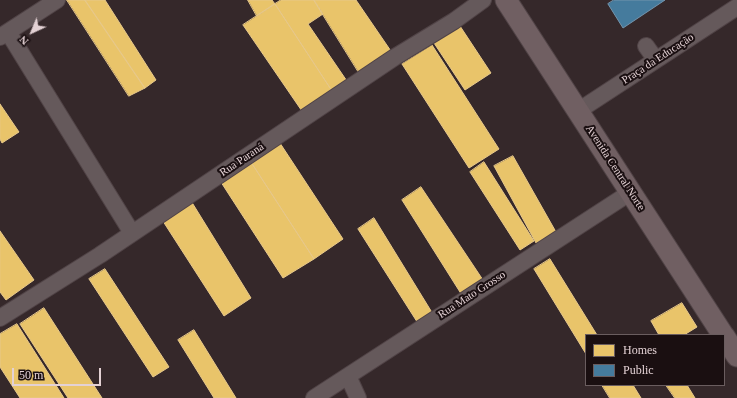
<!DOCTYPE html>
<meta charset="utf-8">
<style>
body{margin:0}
#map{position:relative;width:737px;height:398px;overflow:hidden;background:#35282a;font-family:Georgia,serif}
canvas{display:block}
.legend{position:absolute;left:585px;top:334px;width:140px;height:52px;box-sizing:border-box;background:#1a0f11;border:1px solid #6a5d5f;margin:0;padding:5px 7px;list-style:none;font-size:12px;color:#e3d1d4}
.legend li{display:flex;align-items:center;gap:8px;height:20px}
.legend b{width:20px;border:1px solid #6a5d5f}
.north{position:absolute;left:12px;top:12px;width:40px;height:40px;-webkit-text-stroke:3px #1a0f11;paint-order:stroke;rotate:224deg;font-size:11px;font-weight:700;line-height:16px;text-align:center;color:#e3d1d4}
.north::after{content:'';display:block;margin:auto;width:14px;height:18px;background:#e3d1d4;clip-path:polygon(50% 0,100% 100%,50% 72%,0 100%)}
.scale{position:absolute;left:12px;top:368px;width:89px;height:18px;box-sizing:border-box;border:2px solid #e3d1d4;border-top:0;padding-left:5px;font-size:12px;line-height:14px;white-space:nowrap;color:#e3d1d4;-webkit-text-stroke:3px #1a0f11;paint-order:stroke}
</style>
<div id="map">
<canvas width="737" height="398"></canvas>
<ul class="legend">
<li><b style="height:11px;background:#e9c46a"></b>Homes</li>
<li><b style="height:11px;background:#457b9d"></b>Public</li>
</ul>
<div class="north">N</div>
<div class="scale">50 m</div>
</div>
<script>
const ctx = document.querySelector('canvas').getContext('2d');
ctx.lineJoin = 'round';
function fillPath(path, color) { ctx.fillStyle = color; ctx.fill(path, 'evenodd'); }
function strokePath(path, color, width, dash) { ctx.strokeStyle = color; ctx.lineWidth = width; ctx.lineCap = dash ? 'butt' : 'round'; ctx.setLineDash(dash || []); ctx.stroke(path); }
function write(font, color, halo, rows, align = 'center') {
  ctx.font = font + ' Georgia,serif'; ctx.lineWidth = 4; ctx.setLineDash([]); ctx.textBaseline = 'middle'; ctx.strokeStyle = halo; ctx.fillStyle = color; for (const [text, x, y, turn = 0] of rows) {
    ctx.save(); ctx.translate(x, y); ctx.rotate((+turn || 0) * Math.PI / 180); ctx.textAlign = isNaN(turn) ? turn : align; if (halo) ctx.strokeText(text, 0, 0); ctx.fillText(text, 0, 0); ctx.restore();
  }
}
const homes = new Path2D(`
 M67,0h18l60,88 -16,8z
 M85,0h20l51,80 -11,8z
 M248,0h24l3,4 -18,12z
 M281,0h33l9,14 -15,10 43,63 -15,10 -61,-93z
 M314,0h42l39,57 -32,22z
 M275,4l61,93 -30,20 -63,-92z
 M460,26l31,47 -26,17 -31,-47z
 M432,45l67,104 -30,19 -67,-104z
 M0,104l19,28 -17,11 -2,-4z
 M276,137l67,102 -29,20 -67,-103z
 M247,156l67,103 -31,19 -66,-102z
 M513,156l43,76 -20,11 -42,-77z
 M484,162l50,79 -14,9 -50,-78z
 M421,187l66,99 -22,14 -63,-100z
 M188,196l63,102 -27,18 -65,-101z
 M374,218l62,101 -15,9 -63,-99z
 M0,231l34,49 -28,20 -6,-8z
 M550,259l47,76h-11v19l-52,-85z
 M105,269l64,98 -16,10 -64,-98z
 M682,303l15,24 -13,8h-25l-8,-14z
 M44,308l58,90h-34l-48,-74z
 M17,324l47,74h-44l-20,-31v-33z
 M194,330l42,68h-22l-36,-58z
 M602,385h31l8,13h-31z
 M666,385h21l8,13h-20z`);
fillPath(homes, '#e9c46a');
strokePath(homes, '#e7c88a', 1);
const public = new Path2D(`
 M614,0h51l-42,28 -15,-24z`);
fillPath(public, '#457b9d');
strokePath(public, '#7495ae', 1);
const minor = new Path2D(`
 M8,32l124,201
 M0,37l57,-37
 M646,46l10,14
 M578,111l159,-104
 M0,318l100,-63 295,-198 59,-36 29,-21
 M348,376l10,22
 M314,398l317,-206`);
const major = new Path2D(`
 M506,0l217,335
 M724,336l13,20`);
strokePath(minor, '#504346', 18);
strokePath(major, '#504346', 23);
strokePath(minor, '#65595b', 16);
strokePath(major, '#705f62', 21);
write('11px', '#e3d1d4', '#1a0f11', [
 ["Praça da Educação",658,59,-33],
 ["Rua Paraná",242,160,-34],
 ["Avenida Central Norte",615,168,57],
 ["Rua Mato Grosso",472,295,-33]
]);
</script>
